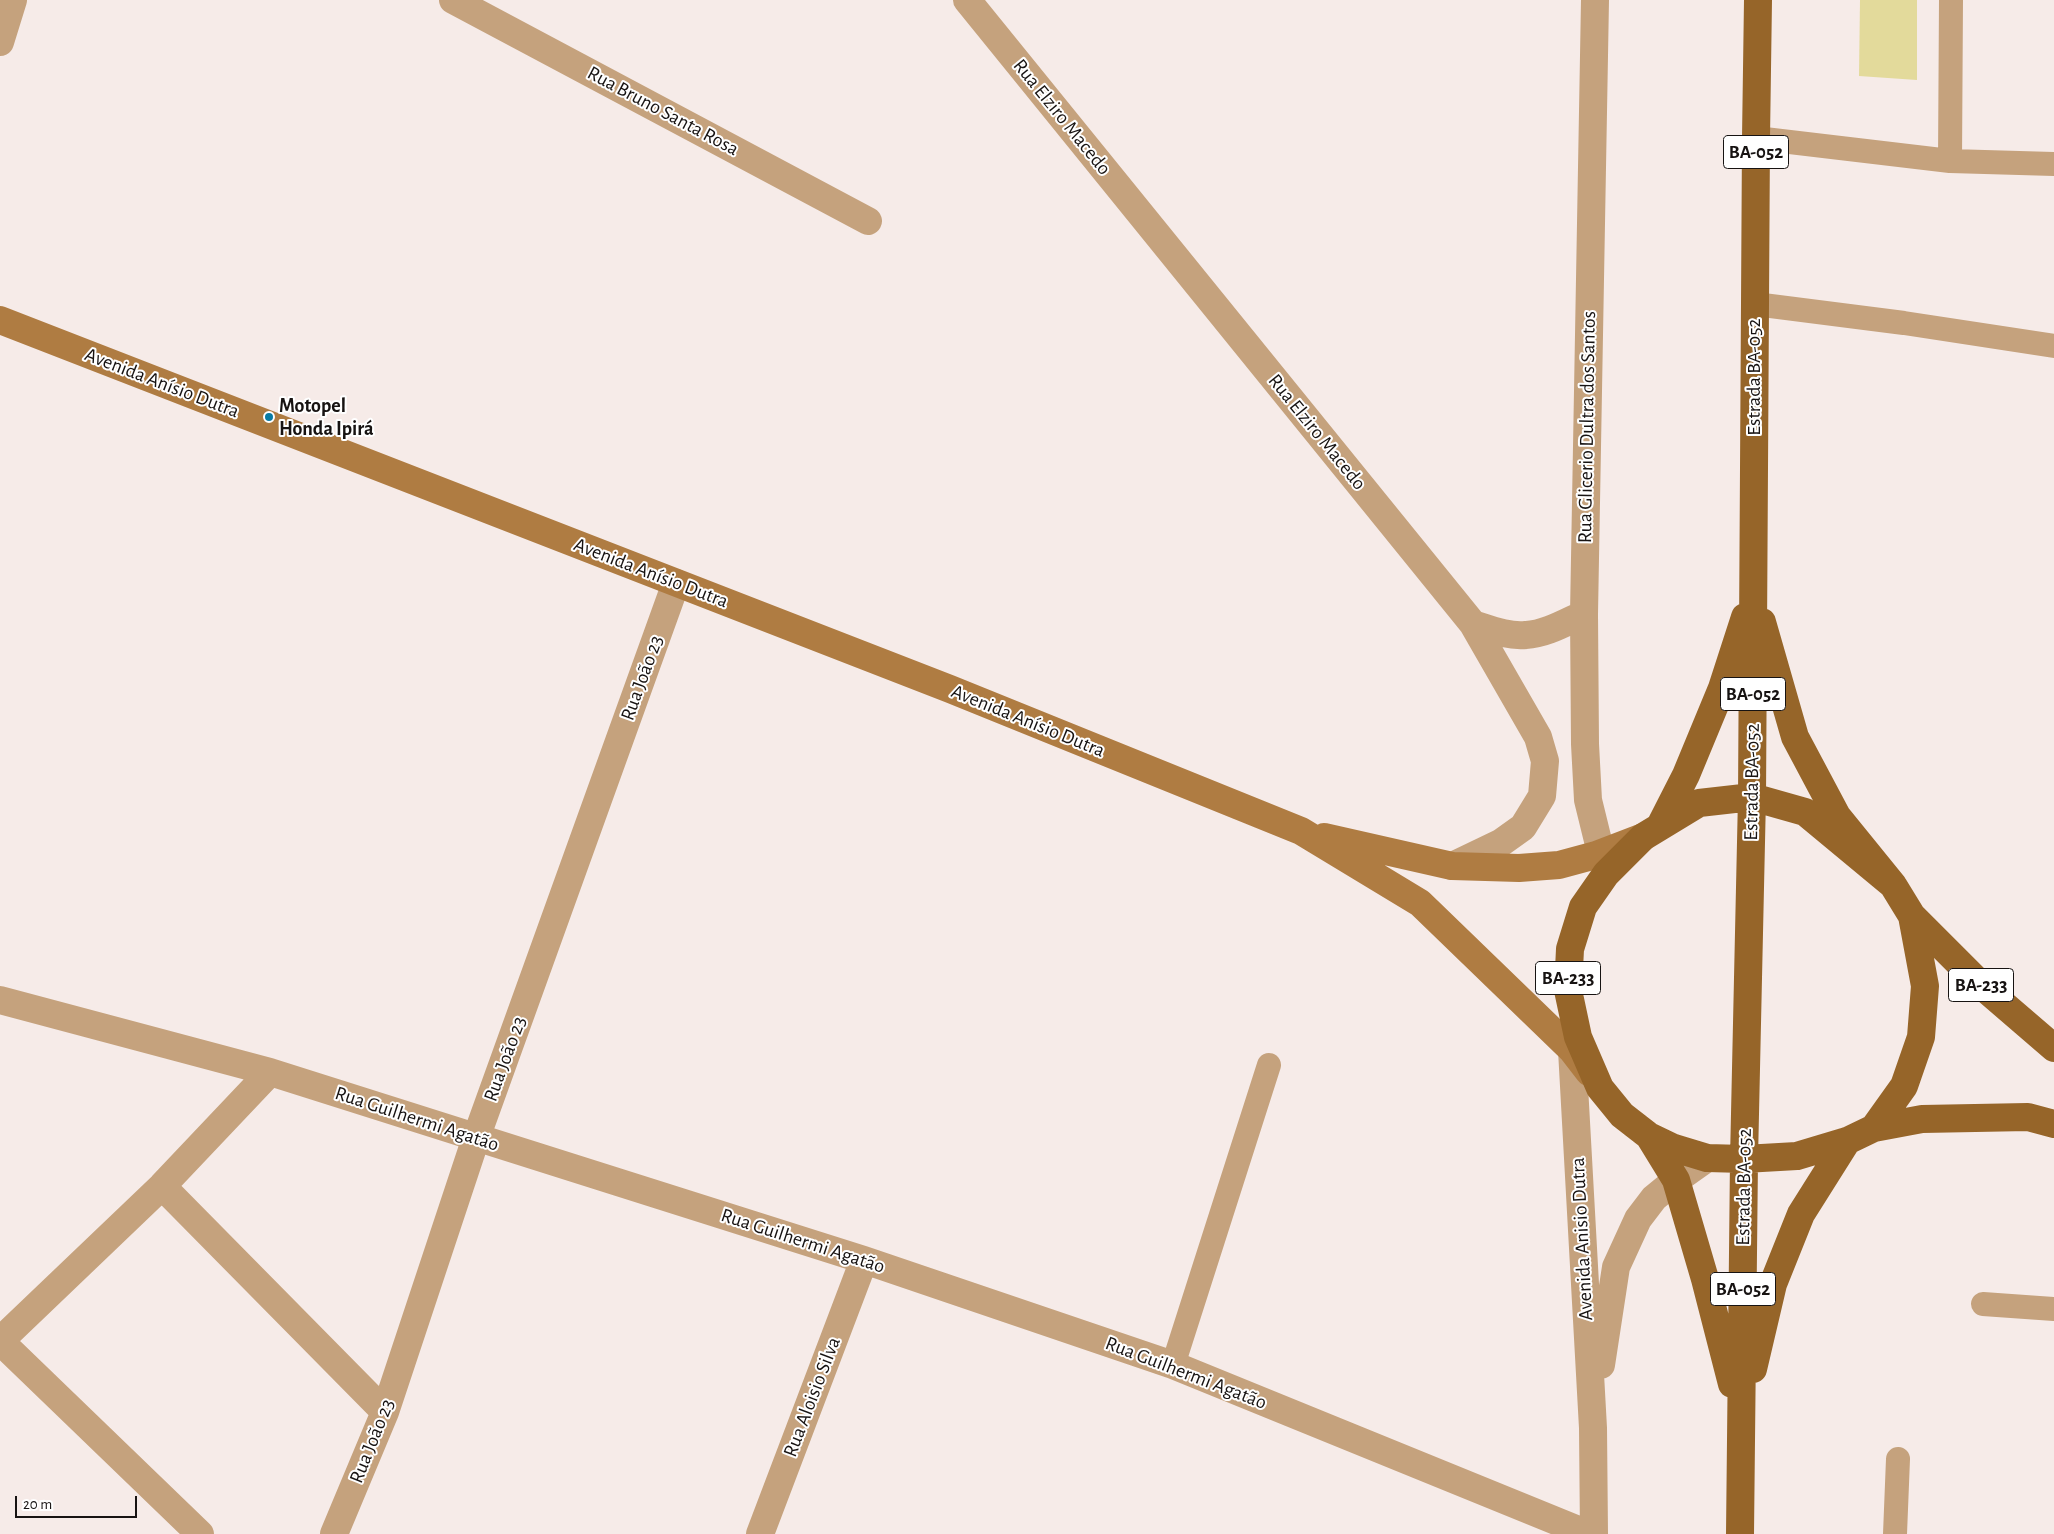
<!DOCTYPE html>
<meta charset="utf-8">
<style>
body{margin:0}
#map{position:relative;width:2054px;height:1534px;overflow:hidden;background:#f6ebe8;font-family:"Alegreya Sans",sans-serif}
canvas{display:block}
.scale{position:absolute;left:15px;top:1496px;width:122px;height:22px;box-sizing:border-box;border:2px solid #171312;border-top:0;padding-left:6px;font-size:15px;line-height:18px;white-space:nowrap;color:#171312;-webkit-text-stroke:4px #fff;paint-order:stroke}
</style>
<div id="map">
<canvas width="2054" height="1534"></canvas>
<div class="scale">20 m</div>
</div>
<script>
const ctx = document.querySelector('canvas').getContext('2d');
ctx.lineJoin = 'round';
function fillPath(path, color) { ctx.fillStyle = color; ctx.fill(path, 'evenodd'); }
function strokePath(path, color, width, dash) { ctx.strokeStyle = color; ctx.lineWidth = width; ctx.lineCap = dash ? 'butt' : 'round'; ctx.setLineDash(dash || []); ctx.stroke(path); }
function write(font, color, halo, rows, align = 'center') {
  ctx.font = font + ' "Alegreya Sans",sans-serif'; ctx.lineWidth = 4; ctx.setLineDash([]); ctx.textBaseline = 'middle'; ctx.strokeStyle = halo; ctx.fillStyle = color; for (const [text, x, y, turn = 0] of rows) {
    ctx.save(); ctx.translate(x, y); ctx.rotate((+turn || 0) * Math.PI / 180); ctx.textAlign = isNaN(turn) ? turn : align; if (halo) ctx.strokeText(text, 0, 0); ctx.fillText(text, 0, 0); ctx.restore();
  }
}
fillPath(new Path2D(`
 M1860,0h57v80l-58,-4z`), '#e3da9b');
strokePath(new Path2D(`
 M1756,138l194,23 104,3
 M1950,161l1,-161
 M1755,304l149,19 150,23
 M1983,1304l71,5
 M1173,1365l96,-300
 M1895,1534l3,-75`), '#c5a27d', 24);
strokePath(new Path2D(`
 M453,0l415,221
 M967,0l506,624 65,113 7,24 -3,35 -19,31 -21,15 -50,24
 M1595,0l-11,614 1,130 3,56 13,53
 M0,42l13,-42
 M1473,624c16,5 36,13 53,11 20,-1 40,-13 58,-21
 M0,1000l270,72 594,188 309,105 415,169
 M1572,1050l21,378 1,106
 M162,1186l223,226
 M1601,1365l15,-98 22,-48 16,-21 22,-18 31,-22
 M200,1534l-200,-193 162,-155 108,-114
 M334,1534l51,-122 91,-274 200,-555
 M760,1534l104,-274`), '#c5a27d', 28);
strokePath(new Path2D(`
 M0,320l950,369 351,142 119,72 152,147 17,22
 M1324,837l128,29 67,2 40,-3 37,-10 47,-18`), '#af7c42', 28);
strokePath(new Path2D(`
 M1762,622l33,115 42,79 56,69 19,31 13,70 -4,51 -17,49 -30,42 -27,13 -50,15 -53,3 -37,-1 -33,-10 -25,-12 -27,-21 -22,-27 -22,-51 -10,-47 2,-41 13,-42 23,-33 37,-37 56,-34 53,-6 53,15 88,73
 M1660,826l26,-51 36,-87 23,-71
 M1912,916l70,70 72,62
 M1874,1128l48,-9 106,-2 26,7
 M1649,1136l27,44 29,99 27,105
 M1753,1369l20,-85 28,-70 46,-73
 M1740,1534l4,-375 8,-362 4,-659 2,-138`), '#966529', 28);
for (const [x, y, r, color] of [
 [269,417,5,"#087ba4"]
]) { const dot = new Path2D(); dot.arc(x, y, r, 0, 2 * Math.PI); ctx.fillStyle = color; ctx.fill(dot); strokePath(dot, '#fff', 2); }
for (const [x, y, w] of [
 [1756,152,65],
 [1753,694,65],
 [1568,978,65],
 [1981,985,65],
 [1743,1289,65]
]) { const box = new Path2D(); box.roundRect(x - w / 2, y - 16.5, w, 33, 4); ctx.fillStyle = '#fff'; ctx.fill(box); strokePath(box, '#171312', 1); }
write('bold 19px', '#171312', null, [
 ["BA-052",1756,152],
 ["BA-052",1753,694],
 ["BA-233",1568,978],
 ["BA-233",1981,985],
 ["BA-052",1743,1289]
]);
write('20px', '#171312', '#fff', [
 ["Rua Bruno Santa Rosa",663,111,28],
 ["Rua Elziro Macedo",1062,117,51],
 ["Estrada BA-052",1754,377,-90],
 ["Avenida Anísio Dutra",162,383,21],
 ["Rua Glicerio Dultra dos Santos",1587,427,-89],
 ["Rua Elziro Macedo",1317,432,51],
 ["Avenida Anísio Dutra",651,573,21],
 ["Rua João 23",642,678,-70],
 ["Avenida Anísio Dutra",1028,721,22],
 ["Estrada BA-052",1752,782,-89],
 ["Rua João 23",505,1059,-70],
 ["Rua Guilhermi Agatão",417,1119,18],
 ["Estrada BA-052",1744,1187,-89],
 ["Avenida Anisio Dutra",1582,1239,-93],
 ["Rua Guilhermi Agatão",803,1241,18],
 ["Rua Guilhermi Agatão",1186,1373,21],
 ["Rua Aloisio Silva",812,1397,-69],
 ["Rua João 23",372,1441,-68]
]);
write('bold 20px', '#171312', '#fff', [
 ["Motopel",279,406],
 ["Honda Ipirá",279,429]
], 'left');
</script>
